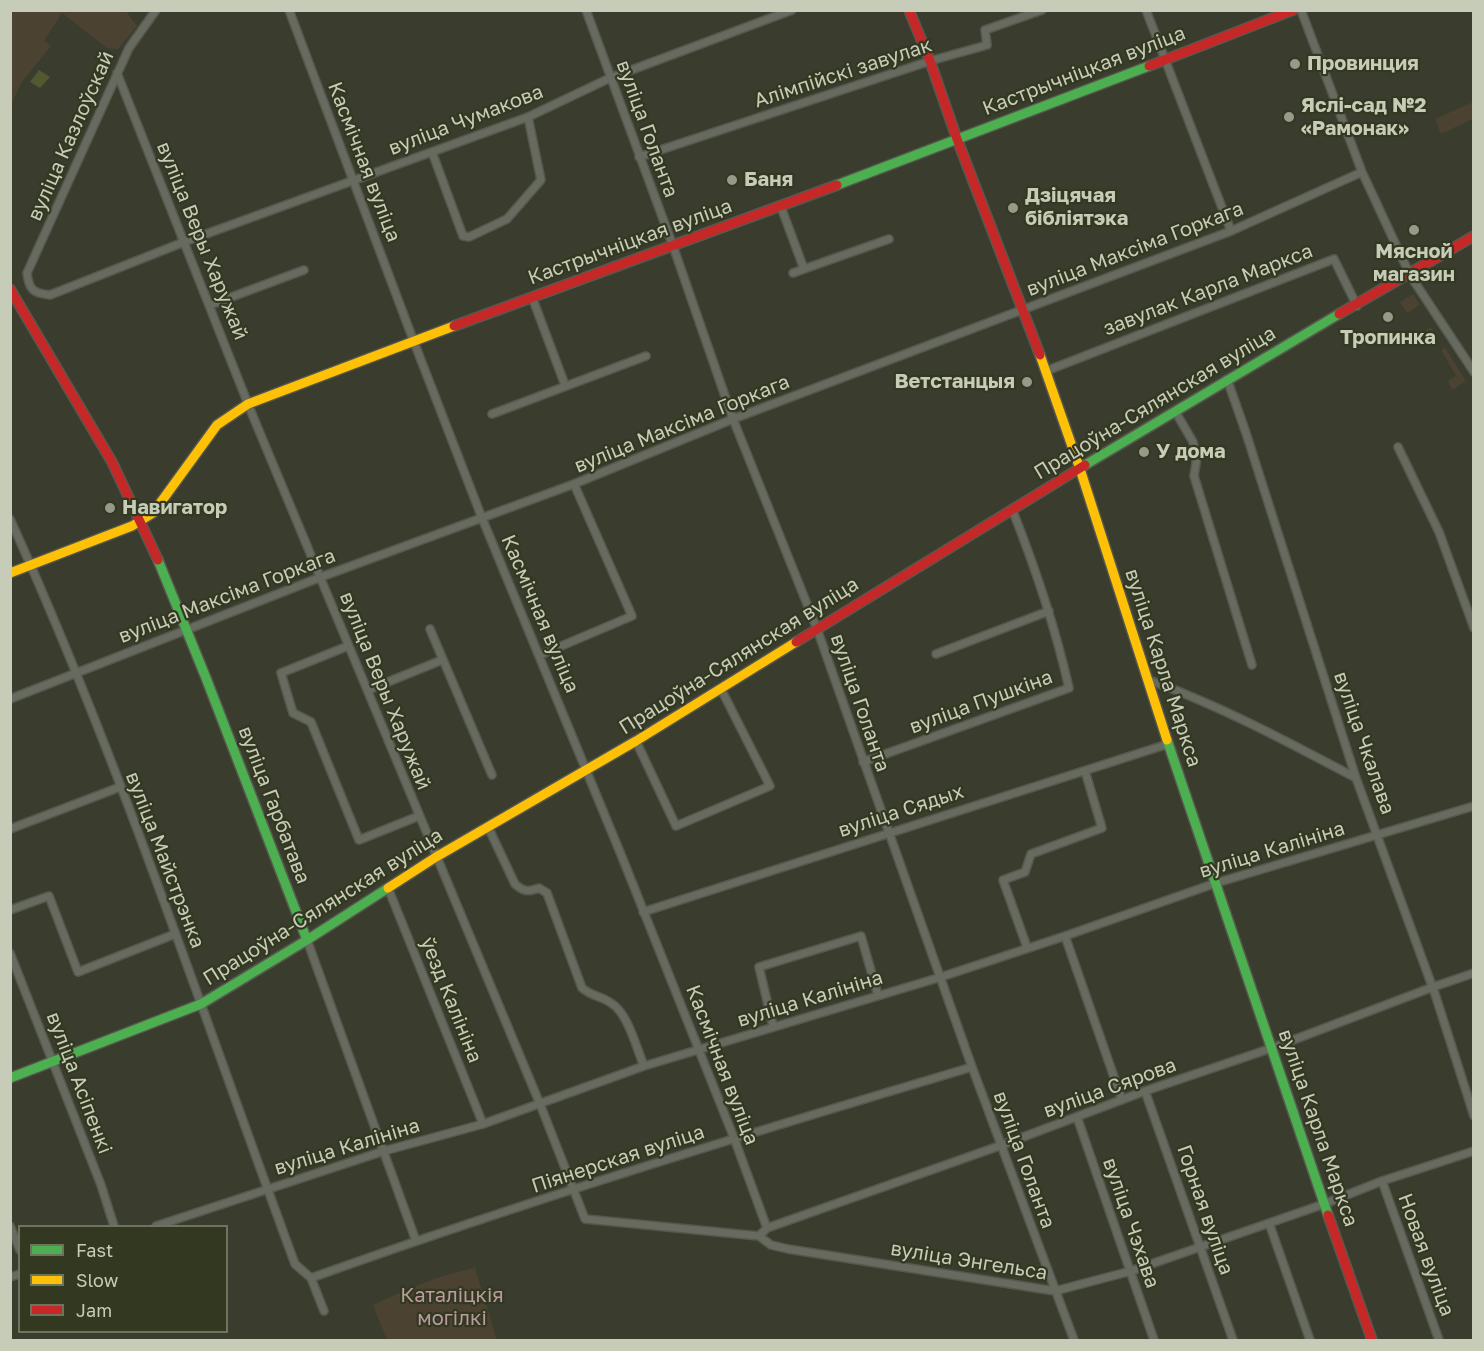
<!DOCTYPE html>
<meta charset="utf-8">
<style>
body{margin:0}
#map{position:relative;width:1484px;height:1351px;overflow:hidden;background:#3a3c2e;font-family:"Golos Text",sans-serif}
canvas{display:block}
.frame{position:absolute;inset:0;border:12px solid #c7ccb9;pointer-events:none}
.legend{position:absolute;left:18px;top:1225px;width:210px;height:108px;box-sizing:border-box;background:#333821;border:2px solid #6e735e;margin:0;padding:8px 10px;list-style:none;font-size:18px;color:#c7ccb9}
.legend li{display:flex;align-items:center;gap:12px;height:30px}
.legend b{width:30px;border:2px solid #6e735e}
</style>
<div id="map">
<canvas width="1484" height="1351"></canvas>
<div class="frame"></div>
<ul class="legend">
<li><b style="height:8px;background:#4caf50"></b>Fast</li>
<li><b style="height:8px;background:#ffc107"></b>Slow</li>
<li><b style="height:8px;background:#c62828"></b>Jam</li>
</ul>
</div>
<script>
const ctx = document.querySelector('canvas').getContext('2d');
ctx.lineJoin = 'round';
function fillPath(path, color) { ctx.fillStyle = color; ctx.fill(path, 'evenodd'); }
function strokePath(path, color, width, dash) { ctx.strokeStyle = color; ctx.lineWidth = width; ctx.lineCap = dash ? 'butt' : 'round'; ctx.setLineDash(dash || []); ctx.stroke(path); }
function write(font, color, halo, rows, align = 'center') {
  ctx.font = font + ' "Golos Text",sans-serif'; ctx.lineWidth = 4.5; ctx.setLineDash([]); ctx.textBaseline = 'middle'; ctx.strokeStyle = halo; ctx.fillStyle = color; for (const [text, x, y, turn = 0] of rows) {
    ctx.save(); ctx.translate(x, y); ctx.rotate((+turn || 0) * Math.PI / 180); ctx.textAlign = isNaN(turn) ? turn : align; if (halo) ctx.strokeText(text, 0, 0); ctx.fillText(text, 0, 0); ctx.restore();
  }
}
fillPath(new Path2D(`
 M11,10l115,1 11,15 -19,23 -11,-1 -45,-35 -18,28 7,5 -30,37 -10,22z
 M1473,102v17l-32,15 -6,-15z
 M1413,294l7,11 -13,8 -7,-11z
 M1431,327l7,12 -11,6 -7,-12z
 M1445,347l21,34 -14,9 -4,-9 8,-5 -15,-26z
 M475,1268l22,72h-110l-14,-35c34,-16 65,-30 102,-37z`), '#4b4232');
fillPath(new Path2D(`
 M39,70l11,7 -10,11 -10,-6z`), '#525931');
const street = new Path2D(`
 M156,10l-27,38 -102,225c2,17 6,20 23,22l134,-53 344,-125 82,-39 182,-68
 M289,10l125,332 68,176 140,339 112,281 33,90
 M586,10l87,236 60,173 84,210 155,438 102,273
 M1146,10l85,221
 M1301,10l61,162 48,103 64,97
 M117,73l135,341 288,690 45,115 174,17 12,9 17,4 267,42 76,-20 193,-67 58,-23 92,-30
 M432,152l31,84 6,1 38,-18 34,-39 -13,-63
 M639,157l291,-96 57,-16 -2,-15 57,-20
 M781,207l23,62 85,-30
 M793,273l11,-4
 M532,297l33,88
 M210,305l94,-35
 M1046,371l288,-112 23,47
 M1227,379l19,54 110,345 79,216 39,122
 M1175,411l18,31 4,15 -3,19 58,189
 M492,414l154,-58
 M1398,447l41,85 35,96
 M10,519c110,242 193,496 285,745l16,14 13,33
 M430,629l62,146
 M348,646l-67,27 12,40 18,9 48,118 60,-24
 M936,654l113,-43
 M540,655l92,-39 -58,-132
 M1149,680c72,26 139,62 207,98
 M368,690l74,-30
 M10,699l311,-122 253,-93 159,-65 498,-188 131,-59
 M636,741l40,85 94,-40 -49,-97
 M863,762l206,-74c-14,-62 -34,-121 -57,-179
 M488,827l27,57c9,8 13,8 24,4l8,5 35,95c9,8 19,8 29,15 17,10 25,44 33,63
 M10,829l110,-42
 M388,888l95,236
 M10,910l39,-14 29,76 97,-38
 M643,912l525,-168
 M1065,936l57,164
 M307,940l109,301
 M1027,947l-24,-67 22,-8 6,-18 71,-26 -17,-57
 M10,953l91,232 13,41
 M773,1026l-14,-59 102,-31 17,59
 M1145,1091l88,249
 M1077,1117l77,223
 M1382,1181l57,159
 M1269,1223l41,117
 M10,1226l10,24
 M156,1226l228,-75 99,-27 161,-58 297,-89 124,-41 151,-53 258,-77
 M759,1236l8,-8 235,-83 143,-54 127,-43 161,-61 41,-14
 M10,1277l10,-3
 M311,1278c218,-78 439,-145 661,-211`);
const fast = new Path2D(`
 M837,185l312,-119
 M1085,465l254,-151
 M158,560l48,118 101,262
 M1167,740l161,475
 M10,1078l191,-74 106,-64 81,-52`);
const slow = new Path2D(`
 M1040,355l40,114 87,271
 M10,573l122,-47 21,-13 64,-88 31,-21 206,-78
 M388,888l48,-31 200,-116 160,-99`);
const jam = new Path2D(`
 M909,10l21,51 27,78 83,216
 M1149,66l144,-56
 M10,289l102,173 46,98
 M1339,314l135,-78
 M454,326l383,-141
 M796,642l289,-177
 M1328,1215l44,125`);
strokePath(street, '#56584e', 10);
strokePath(fast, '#56584e', 12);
strokePath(slow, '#56584e', 12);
strokePath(jam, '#56584e', 12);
strokePath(street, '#676a5e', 7);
strokePath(fast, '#4caf50', 9);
strokePath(slow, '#ffc107', 9);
strokePath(jam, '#c62828', 9);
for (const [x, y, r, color] of [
 [1295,64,6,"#969a88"],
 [1289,117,6,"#969a88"],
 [732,180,6,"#969a88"],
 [1013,208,6,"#969a88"],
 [1414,230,6,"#969a88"],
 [1388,317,6,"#969a88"],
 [1027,382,6,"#969a88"],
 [1144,452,6,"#969a88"],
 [110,508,6,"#969a88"]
]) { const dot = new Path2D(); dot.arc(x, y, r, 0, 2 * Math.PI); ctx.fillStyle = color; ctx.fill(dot); strokePath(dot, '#333821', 2); }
write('bold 20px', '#c7ccb9', '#333821', [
 ["Провинция",1307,64],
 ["Яслі-сад №2",1301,106],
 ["«Рамонак»",1301,129],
 ["Баня",744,180],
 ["Дзіцячая",1025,196],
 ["бібліятэка",1025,219],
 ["Мясной",1414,252,"center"],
 ["магазин",1414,275,"center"],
 ["Тропинка",1388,338,"center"],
 ["Ветстанцыя",1015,382,"right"],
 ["У дома",1156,452],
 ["Навигатор",122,508]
], 'left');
write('20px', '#c7ccb9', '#333821', [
 ["Кастрычніцкая вуліца",1084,71,-21],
 ["Алімпійскі завулак",843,73,-18],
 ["вуліца Чумакова",466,120,-21],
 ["вуліца Голанта",647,129,70],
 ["вуліца Казлоўскай",71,136,-66],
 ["Касмічная вуліца",364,162,69],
 ["вуліца Веры Харужай",202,241,68],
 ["Кастрычніцкая вуліца",630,242,-20],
 ["вуліца Максіма Горкага",1135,249,-21],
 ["завулак Карла Маркса",1208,290,-21],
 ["Працоўна-Сялянская вуліца",1155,403,-31],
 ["вуліца Максіма Горкага",682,424,-22],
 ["вуліца Максіма Горкага",227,596,-21],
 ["Касмічная вуліца",540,614,67],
 ["Працоўна-Сялянская вуліца",739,656,-32],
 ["вуліца Карла Маркса",1163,668,72],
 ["вуліца Веры Харужай",385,691,68],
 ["вуліца Пушкіна",981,702,-20],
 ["вуліца Голанта",860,703,71],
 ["вуліца Чкалава",1364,743,71],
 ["вуліца Гарбатава",274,805,69],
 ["вуліца Сядых",901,811,-18],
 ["вуліца Калініна",1272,850,-17],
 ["вуліца Майстрэнка",165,860,69],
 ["Працоўна-Сялянская вуліца",323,907,-32],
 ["вуліца Калініна",810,999,-17],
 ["ўезд Калініна",451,1000,68],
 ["Касмічная вуліца",722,1065,69],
 ["вуліца Асіпенкі",79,1083,69],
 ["вуліца Сярова",1110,1088,-20],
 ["вуліца Карла Маркса",1318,1128,71],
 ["вуліца Калініна",347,1147,-17],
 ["Піянерская вуліца",618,1159,-18],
 ["вуліца Голанта",1024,1160,70],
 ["Горная вуліца",1205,1210,71],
 ["вуліца Чэхава",1131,1223,71],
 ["Новая вуліца",1426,1255,70],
 ["вуліца Энгельса",969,1261,9]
]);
write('20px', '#ba9ca0', '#333821', [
 ["Каталіцкія",452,1296],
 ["могілкі",452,1319]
]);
</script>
